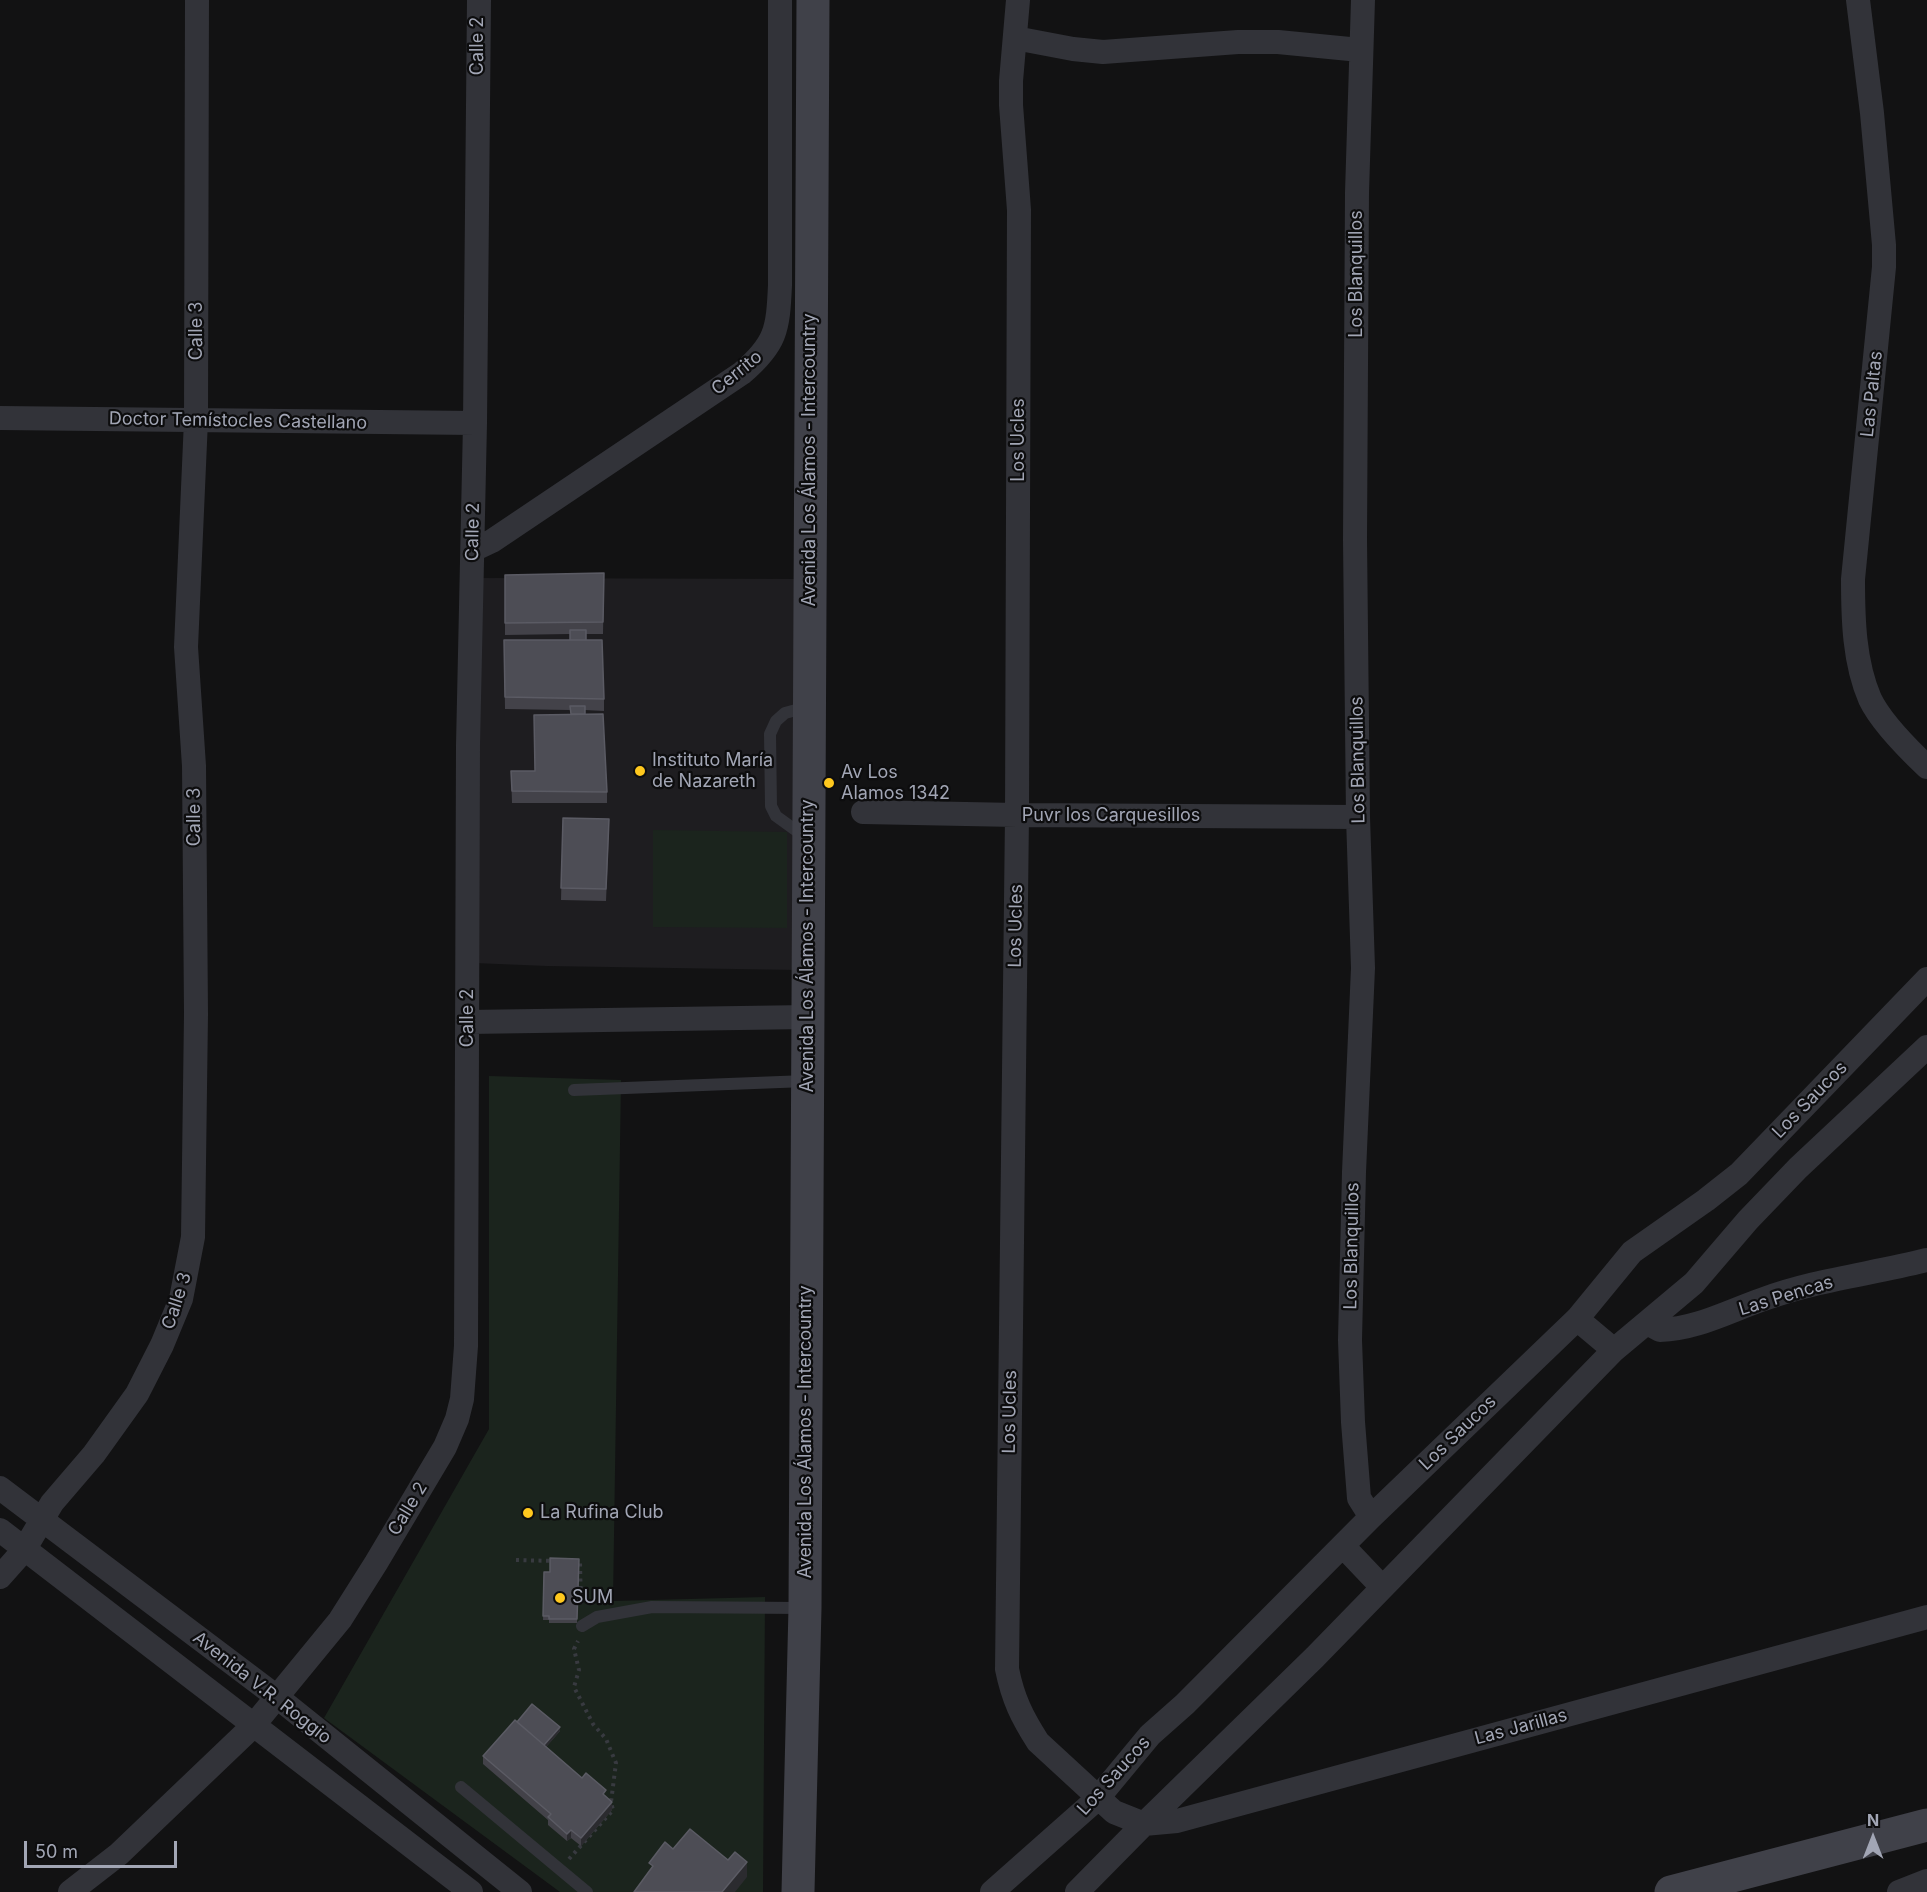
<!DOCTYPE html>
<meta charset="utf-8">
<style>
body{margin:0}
#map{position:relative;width:1927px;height:1892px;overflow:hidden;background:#121213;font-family:Inter,sans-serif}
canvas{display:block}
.north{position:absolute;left:1843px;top:1808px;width:60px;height:60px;-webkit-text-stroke:4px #0d0d0e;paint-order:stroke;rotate:0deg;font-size:16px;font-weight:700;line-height:24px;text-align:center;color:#a2a6b5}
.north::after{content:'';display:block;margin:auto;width:21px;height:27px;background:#a2a6b5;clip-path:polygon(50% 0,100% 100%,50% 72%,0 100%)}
.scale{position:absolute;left:24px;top:1841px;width:153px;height:27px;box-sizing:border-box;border:3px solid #a2a6b5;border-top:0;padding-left:8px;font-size:18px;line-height:21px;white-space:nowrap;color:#a2a6b5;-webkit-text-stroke:4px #0d0d0e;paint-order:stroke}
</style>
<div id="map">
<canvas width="1927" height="1892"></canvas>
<div class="north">N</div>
<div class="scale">50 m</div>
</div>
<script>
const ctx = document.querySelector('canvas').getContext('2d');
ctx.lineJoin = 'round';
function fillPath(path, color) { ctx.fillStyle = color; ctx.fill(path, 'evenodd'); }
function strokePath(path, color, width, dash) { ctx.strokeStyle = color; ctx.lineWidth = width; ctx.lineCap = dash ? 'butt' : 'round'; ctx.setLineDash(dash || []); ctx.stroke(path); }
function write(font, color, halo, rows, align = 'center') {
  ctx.font = font + ' Inter,sans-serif'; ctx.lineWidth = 4.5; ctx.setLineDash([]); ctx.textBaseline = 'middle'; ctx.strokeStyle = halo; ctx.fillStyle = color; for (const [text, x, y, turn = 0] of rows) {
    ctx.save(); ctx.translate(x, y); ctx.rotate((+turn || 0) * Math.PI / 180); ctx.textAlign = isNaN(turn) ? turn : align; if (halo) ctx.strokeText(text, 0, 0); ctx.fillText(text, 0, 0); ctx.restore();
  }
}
fillPath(new Path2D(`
 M477,578l333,1 -12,391 -251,-4 -73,-3z`), '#1e1d20');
fillPath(new Path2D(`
 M653,830l134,2v96l-134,-1z
 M489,1076l132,4 -8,521 152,-4 -2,295h-203l-236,-174 165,-289z`), '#1b241d');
strokePath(new Path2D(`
 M516,1560l38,1
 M574,1562h6l1,46
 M569,1859l44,-49 -2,-8 5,-39 -10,-24 -13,-15 -19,-37 5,-17 -5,-21 4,-8`), '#383a40', 4, [3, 4.5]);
strokePath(new Path2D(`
 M805,837l-29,-21 -5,-10 -1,-72 6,-13 9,-8 22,-6
 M574,1090l232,-9
 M582,1626l15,-9 55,-10 152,1
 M461,1787l126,105`), '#323339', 12);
strokePath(new Path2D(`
 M1018,0l-7,81v24l8,105 -2,605 -10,854c6,30 15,48 31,73l76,70 30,12 33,-3 750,-204
 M1363,0l-6,193 -2,346 3,278 5,151 -9,204 -4,168 3,82 6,76 12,19
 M1858,0l14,113 12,132v22l-31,312c0,40 1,83 17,120 11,23 38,50 57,68
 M1015,38l58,11 30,3 135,-10h40l82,8
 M0,418l475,5
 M473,550l19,-9 250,-168c34,-29 36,-43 38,-88v-285
 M863,812l154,3 341,2
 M468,1022l340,-5
 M1577,1319l37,31
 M1647,1323l13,7c36,-1 67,-18 101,-30 53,-20 111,-26 166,-40
 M0,1488l277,209 243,195
 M0,1530l471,362
 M1343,1546l39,41
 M0,1577l24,-27 28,-47 42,-49 43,-60 25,-49 19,-46 12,-62 3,-223 -2,-248 -8,-119 10,-227 1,-420
 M70,1892l49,-38 134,-128 87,-106 36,-57 69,-116 12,-28 5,-20 4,-53 2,-601 7,-322 4,-423
 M992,1892l105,-93 53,-64 35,-31 186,-187 206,-198 55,-67 74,-52 33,-26 188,-195
 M1077,1892l67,-68 171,-167 299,-307 80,-67 54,-63 50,-52 129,-121
 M1899,1892l28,-11`), '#323339', 24);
strokePath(new Path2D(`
 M798,1892l7,-284 8,-1608
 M1671,1892l256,-67`), '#404149', 33);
fillPath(new Path2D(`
 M604,573l-1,61h-17v6l18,59v12l-19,-1v4l22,78v11h-95l-1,-32h24l36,-57 -1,-4 -65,-1 -1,-69h66v-6l-65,1v-60z
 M563,818l46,13 -3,70 -45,-1z
 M579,1559l-2,64h-28v-3h-6l1,-48h6z
 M517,1722l43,9 -14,16 36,31 24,19 6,13 -31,36 -10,-8 -4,3 -19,-16v-5l-65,-56v-8z`), '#434249');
fillPath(new Path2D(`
 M560,1727v4l-18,21v-4z
 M612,1802v8l-31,36v-8z
 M571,1830v8l-4,3v-7z
 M747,1862v15l-12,15h-13z`), '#2b2b2f');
const building = new Path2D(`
 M604,573l-1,49 -98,1v-48z
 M570,630h16v10h-16z
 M504,640h98l2,59 -99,-2z
 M570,706h15v8h-14z
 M603,714l4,78 -95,-1 -1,-20h24l-1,-56z
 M563,818l46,1 -3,70 -45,-1z
 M550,1558l29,1 -2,60h-28v-3h-6l1,-44h6z
 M532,1704l28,23 -16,18 -27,-23z
 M515,1720l67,58 4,-5 20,17 -3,4 9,8 -31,36 -10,-8 -4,4 -19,-17 3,-3 -68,-58z
 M690,1829l38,31 7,-8 12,10 -25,30h-88l19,-26 -4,-3 16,-21 8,7z`);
fillPath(building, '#4d4d55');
strokePath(building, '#5b5b64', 1.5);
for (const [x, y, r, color] of [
 [640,771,6,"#ffc81e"],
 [829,783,6,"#ffc81e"],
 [528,1513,6,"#ffc81e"],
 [560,1598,6,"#ffc81e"]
]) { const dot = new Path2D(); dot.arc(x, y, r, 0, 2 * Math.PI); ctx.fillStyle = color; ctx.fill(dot); strokePath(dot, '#0d0d0e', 2); }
write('18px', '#a2a6b5', '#0d0d0e', [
 ["Calle 2",478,46,-90],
 ["Los Blanquillos",1357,274,-90],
 ["Calle 3",197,331,-90],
 ["Cerrito",737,373,-39],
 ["Las Paltas",1872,394,-84],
 ["Doctor Temístocles Castellano",238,421,1],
 ["Los Ucles",1019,440,-90],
 ["Avenida Los Álamos - Intercountry",810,460,-90],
 ["Calle 2",473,532,-89],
 ["Los Blanquillos",1358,760,-91],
 ["Puvr los Carquesillos",1111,816],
 ["Calle 3",195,817,-90],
 ["Los Ucles",1016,926,-89],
 ["Avenida Los Álamos - Intercountry",808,946,-90],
 ["Calle 2",468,1018,-90],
 ["Los Saucos",1810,1100,-46],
 ["Los Blanquillos",1352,1246,-89],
 ["Las Pencas",1786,1296,-17],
 ["Calle 3",177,1301,-72],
 ["Los Ucles",1010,1412,-89],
 ["Avenida Los Álamos - Intercountry",806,1432,-90],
 ["Los Saucos",1458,1433,-44],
 ["Calle 2",408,1509,-59],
 ["Avenida V.R. Roggio",262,1688,38],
 ["Las Jarillas",1521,1727,-15],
 ["Los Saucos",1114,1776,-48]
]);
write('18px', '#a2a6b5', '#0d0d0e', [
 ["Instituto María",652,761],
 ["de Nazareth",652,782],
 ["Av Los",841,773],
 ["Alamos 1342",841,794],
 ["La Rufina Club",540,1513],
 ["SUM",572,1598]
], 'left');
</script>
